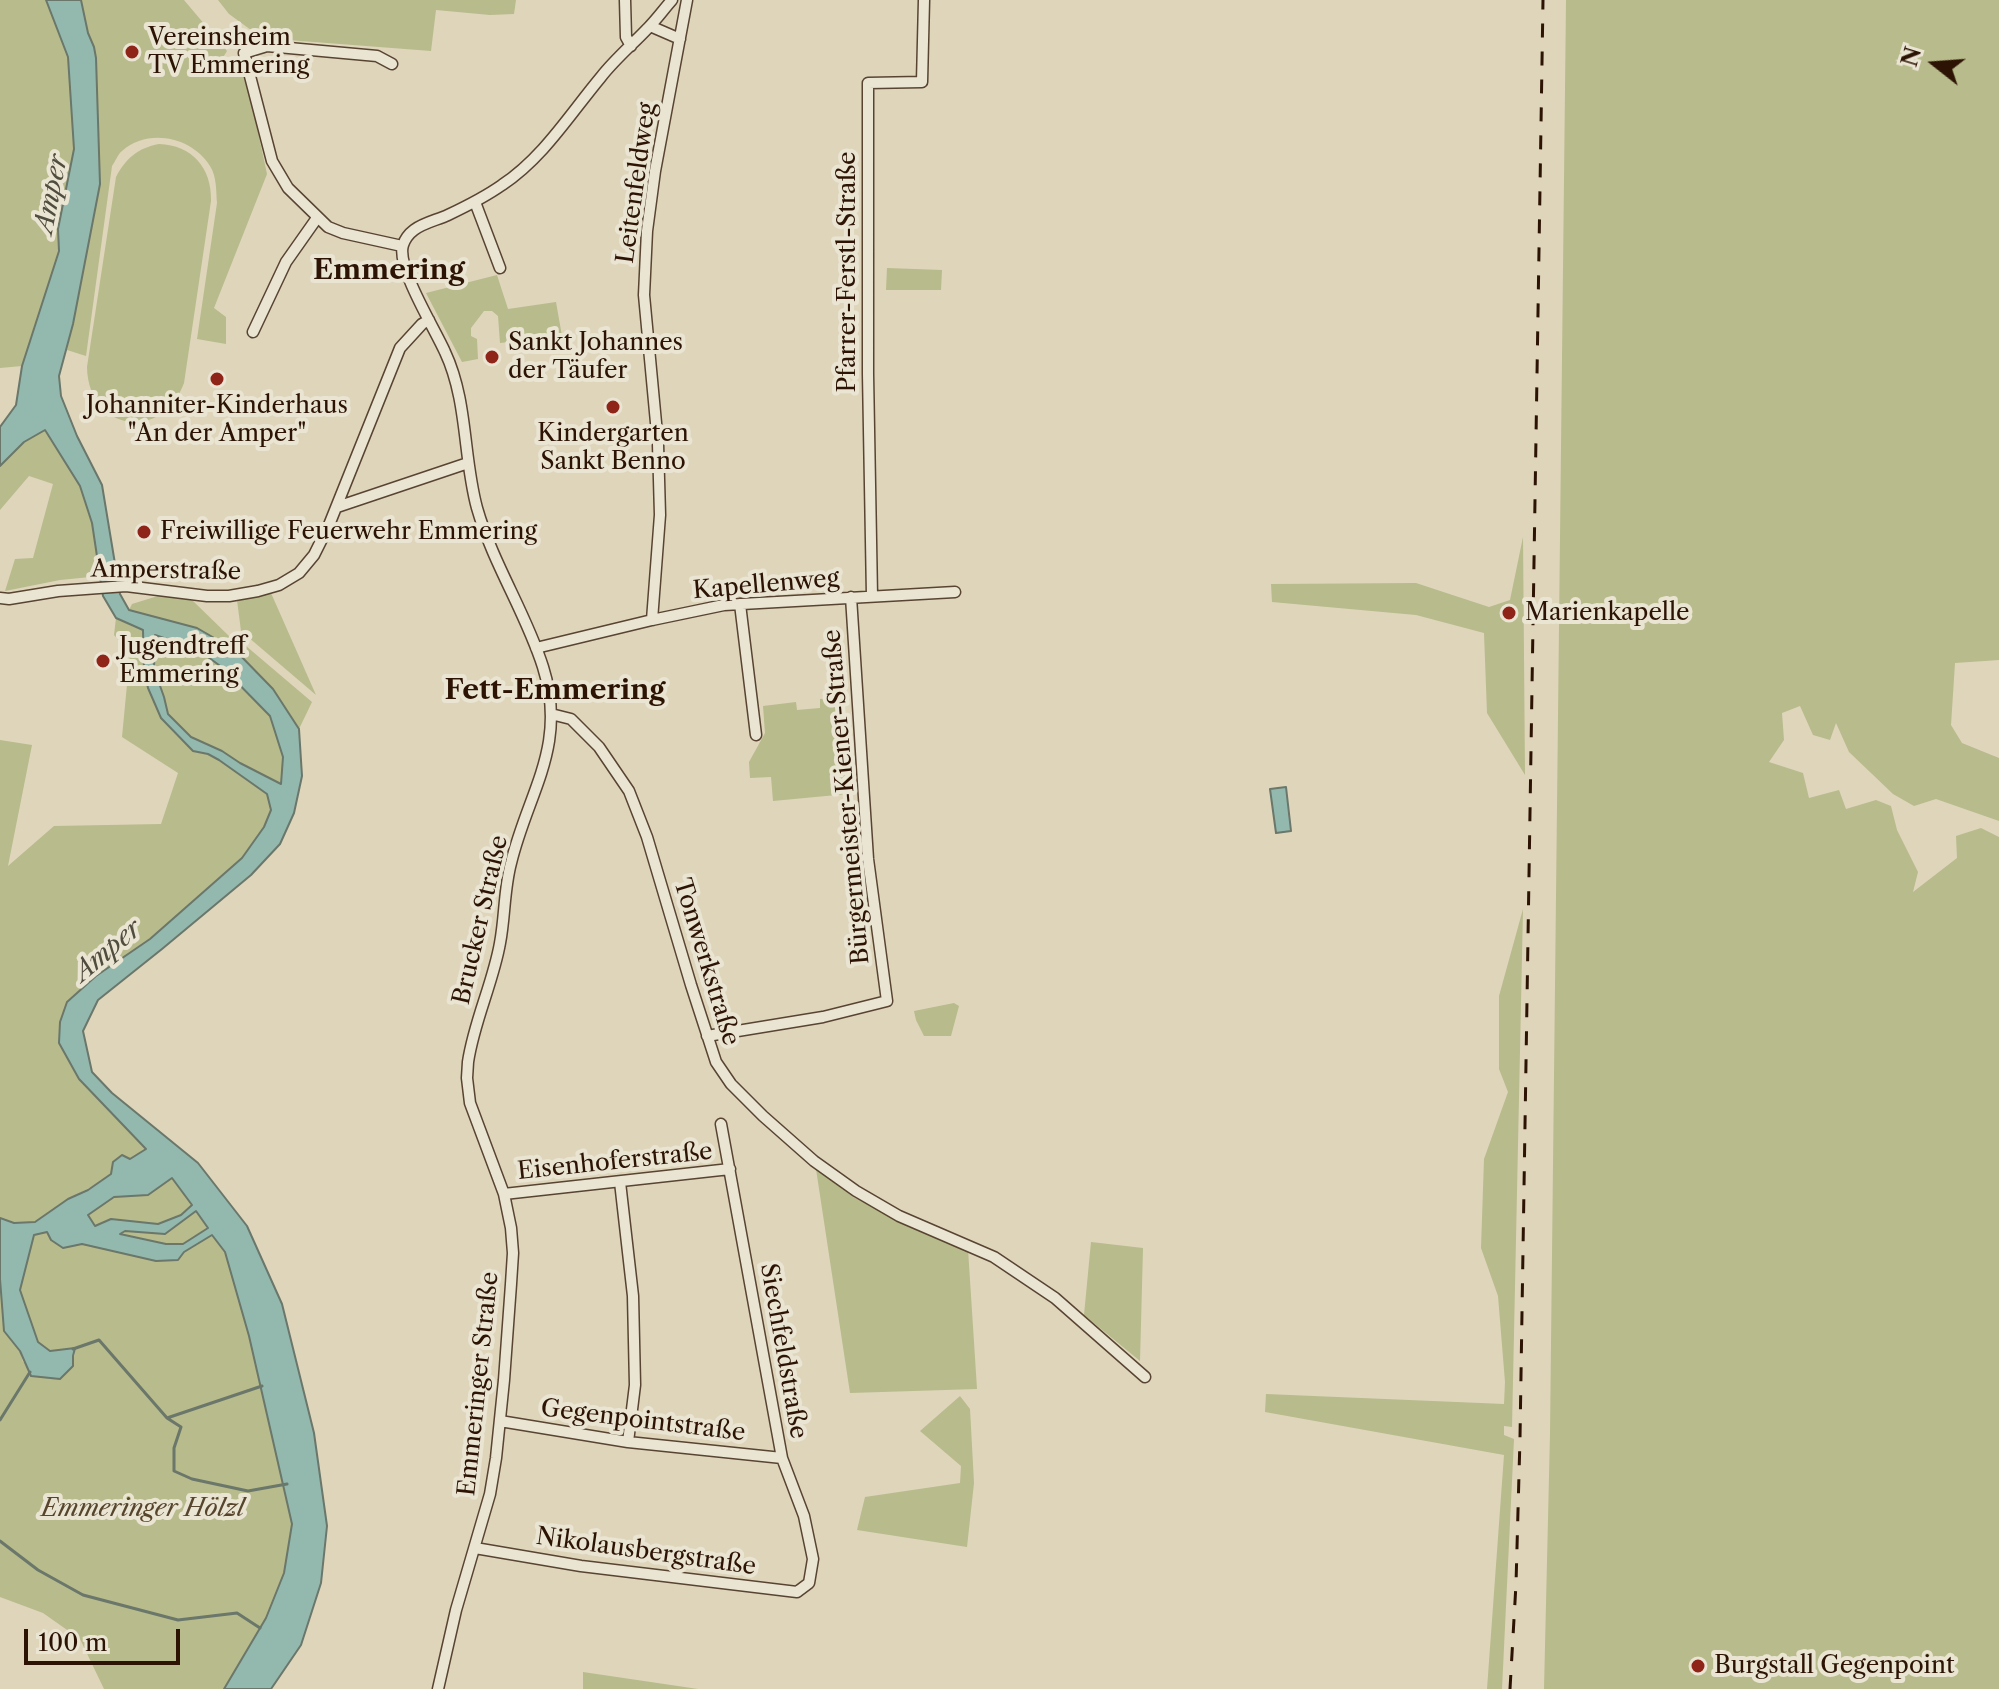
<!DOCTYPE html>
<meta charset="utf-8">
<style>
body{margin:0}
#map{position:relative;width:1999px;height:1689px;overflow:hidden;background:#ded5bb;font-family:"Libre Caslon Text",serif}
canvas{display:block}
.north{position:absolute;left:1895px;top:24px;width:80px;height:80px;-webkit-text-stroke:6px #eae4d3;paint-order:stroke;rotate:287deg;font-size:22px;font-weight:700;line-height:32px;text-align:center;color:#2c1303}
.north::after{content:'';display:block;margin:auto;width:28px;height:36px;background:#2c1303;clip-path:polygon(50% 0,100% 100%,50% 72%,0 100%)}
.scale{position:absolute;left:24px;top:1629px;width:156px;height:36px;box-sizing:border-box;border:4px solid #2c1303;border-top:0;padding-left:10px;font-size:24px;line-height:28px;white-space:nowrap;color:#2c1303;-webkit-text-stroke:6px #eae4d3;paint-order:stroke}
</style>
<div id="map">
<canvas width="1999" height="1689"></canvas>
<div class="north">N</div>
<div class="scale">100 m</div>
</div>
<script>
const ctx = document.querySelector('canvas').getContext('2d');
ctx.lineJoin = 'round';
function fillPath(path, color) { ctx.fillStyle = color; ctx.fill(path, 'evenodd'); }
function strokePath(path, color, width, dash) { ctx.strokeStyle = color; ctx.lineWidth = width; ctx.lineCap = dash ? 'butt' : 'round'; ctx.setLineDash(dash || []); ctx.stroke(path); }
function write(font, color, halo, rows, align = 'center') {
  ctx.font = font + ' "Libre Caslon Text",serif'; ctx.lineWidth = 8; ctx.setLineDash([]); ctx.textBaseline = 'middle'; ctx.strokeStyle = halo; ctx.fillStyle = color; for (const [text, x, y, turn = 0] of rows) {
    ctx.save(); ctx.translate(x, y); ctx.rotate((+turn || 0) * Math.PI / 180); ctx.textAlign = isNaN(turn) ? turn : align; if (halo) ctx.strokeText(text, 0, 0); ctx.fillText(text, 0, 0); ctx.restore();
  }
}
fillPath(new Path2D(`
 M0,0h46l22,57 6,91 -16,81 1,22 -37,115 -22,2z
 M81,0h103l43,51 -5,8 4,8 16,6 10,31 15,70 -53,134 12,9v27l-29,-5 20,-136c-1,-12 0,-26 -7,-37 -17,-28 -61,-39 -88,-15 -4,3 -7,11 -10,15l-26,190 -19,-6 33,-166 -6,-137 -6,-14z
 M218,0h298l-2,14 -24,1 -54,-5 -5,41 -169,-13 -33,-24z
 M1566,0h433v660l-44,3 -4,62 11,18 37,15v63l-63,-22 -22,7 -21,-12 -44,-42 -13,-29 -6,17 -17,-5 -13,-29 -18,7 2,27 -15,22 34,11 6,25 30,-8 7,19 30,-9 15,6 6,24 21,42 -5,20 44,-34 -1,-22 25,-8 18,9v852h-455l6,-255z
 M159,144c33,1 53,24 52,57l-27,182c-22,60 -96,48 -97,-16l29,-190c10,-19 22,-29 43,-33z
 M887,268l55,2 -1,20h-55z
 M497,275l11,34 48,-7 6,34 -62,7 -2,-27 -6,-5h-8l-13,17v8l6,3 1,20 -16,3 -36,-69z
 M44,430l36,56 12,37 8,53 -40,4 -55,11 10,-32 18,-1 20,-74 -24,-8 -29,34v-44l24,-24z
 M1523,537l2,238 -38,-62 -3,-80 -68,-18 -144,-13 -1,-18 145,-1 73,24 21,-7z
 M271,593l45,102 -75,-64 -4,-31z
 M161,595l30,4 39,38 9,3 73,62 -13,27 -26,-40 -144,-79 3,-6z
 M116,618l18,9 63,22 26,19 47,48 13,41 -2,28 -16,42 -23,31 -92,81 -54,37 -29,26 -7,20 -1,21 20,35 67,71 -47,34 -31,16 -33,23 -21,1 -14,-5v-478l32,5 -24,121 46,-40 107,-2 17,-51 -56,-36 8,-84 -16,-18z
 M839,698l8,96 -74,7 -2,-24 -21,1 -1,-16 16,-29 -2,-27 33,-4 1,8 23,-2v-9z
 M1523,909l-11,518 -8,-1v9l10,4 -12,250h-15l17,-234 -239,-43 1,-18 238,10 1,-22 -7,-86 -17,-48 3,-89 24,-67 -9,-23v-73z
 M954,1003l5,3 -8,30h-27l-8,-16 -2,-9z
 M163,1163l62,89 24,84 43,188 -8,49 -18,45 -42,71h-120l-24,-50 -37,-26 -43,-16v-318l4,52 16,20 3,11 50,4 2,-17 -25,2 -12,-9 -18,-52 14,-55 38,-9z
 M816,1169l37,28 44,23 71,29 9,140 -127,4z
 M1091,1242l52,6 -3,113 -56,-46z
 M960,1396l10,13 4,74 -7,64 -110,-17 8,-33 95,-14 1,-17 -41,-35z
 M583,1672l115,17h-115z`), '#b8bb8b');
const water = new Path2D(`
 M46,0h35l7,33 6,14 2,11 4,126 -27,140 -14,52 2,20 16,40 25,49 18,109 9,16 68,18 38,22 38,39 26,40 3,47 -8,37 -14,31 -29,31 -89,74 -64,51 -15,31 9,41 20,21 86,70 49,63 35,78 32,129 13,93 -6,57 -20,62 -30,44h-47l42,-71 18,-45 8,-49 -43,-188 -24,-84 -13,-17 -28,17 -6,8 -22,1 -74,-17 -19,4 -12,-8 -4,-8 -13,3 -14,55 18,52 12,9 25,-3 -2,8v10l-13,13 -29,-3 -11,-25 -16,-20 -4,-52v-61l14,5 21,-1 33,-23 20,-9 23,-16 2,-12 9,-7 8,4 16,-10 -67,-70 -20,-36 1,-21 7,-20 29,-26 54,-37 92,-81 22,-31 7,-17 -4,-16 -48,-34 -11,-6 -15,-3 -32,-33 -13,-30 -4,-18 -1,-40 -27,-12 -13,-22 -11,-73 -12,-37 -35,-56 -21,12 -24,24v-39l16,-22 6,-39 37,-115 -1,-22 16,-80 -6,-92zM155,635l42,14 26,19 47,48 13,41 -2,27 -41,-21 -18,-12 -31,-14 -23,-23 -4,-17 -10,-28zM172,1178l20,27 -11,10 -23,9 -47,-5 -16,7 -7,-11 26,-18 34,-2zM196,1211l12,17 -25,16h-17l-46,-10 5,-3 40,3z
 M1286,787l5,44 -15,2 -6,-44z`);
fillPath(water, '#93b9af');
strokePath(water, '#6a776a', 2);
strokePath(new Path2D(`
 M73,1349l26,-9 68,78 14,9 -7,21v23l18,8 56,12 39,-7
 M167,1418l95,-32
 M0,1420l30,-48
 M0,1541l38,29 45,25 95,25 59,-7 23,15`), '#6a776a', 3);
const minor = new Path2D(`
 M625,0l1,37 5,9
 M650,26l30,13
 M392,64l-15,-8 -110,-10 -23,7 28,108 16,27 40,39 15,6 59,13
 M475,202l25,66
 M253,332l33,-70 31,-44
 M337,507l131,-44
 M872,596l-4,-222v-291l54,-1 2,-82
 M0,598l9,1 49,-8 68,-5 81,10h22l29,-5 21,-6 20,-12 15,-18 15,-30 71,-177 22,-24 7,-4
 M740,604l16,131
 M652,620l8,-105 -2,-71 -14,-149 3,-64 8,-60 32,-171
 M536,648l116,-28 72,-15 231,-13
 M551,714l20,5 28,28 30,44 18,46 44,148 25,77 15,22 32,32 51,45 42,30 43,25 95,41 61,41 90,79
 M707,1036l116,-19 64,-16 -19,-142 -17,-262
 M620,1182l13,114 2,89 -7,57
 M504,1194l226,-25
 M500,1421l128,21 154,16
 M475,1548l106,18 216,26 12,-9 4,-24 -9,-43 -22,-58 -61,-334
 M438,1689l18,-79 34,-116 6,-36 8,-78 7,-96 2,-31 -2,-25 -7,-34 -34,-91 -3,-25 1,-16c6,-41 25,-79 32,-119 5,-26 4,-54 11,-80 17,-71 57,-117 32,-196 -17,-54 -50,-103 -66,-159 -14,-51 -9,-107 -32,-156 -10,-23 -49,-85 -42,-107 2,-6 7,-12 11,-15 9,-7 23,-10 34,-15 19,-9 37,-18 54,-30 41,-27 68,-71 99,-108 14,-18 32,-33 47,-49 9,-9 16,-19 24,-28`);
strokePath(minor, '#584431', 13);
strokePath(minor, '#eae4d3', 10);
strokePath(new Path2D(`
 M1510,1689l6,-105 4,-146 23,-1438`), '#2c1303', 3, [14, 14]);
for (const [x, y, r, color] of [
 [132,52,8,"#8f2418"],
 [492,357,8,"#8f2418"],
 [217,379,8,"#8f2418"],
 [613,407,8,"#8f2418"],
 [144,532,8,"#8f2418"],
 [1509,613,8,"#8f2418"],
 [103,661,8,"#8f2418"],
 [1698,1666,8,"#8f2418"]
]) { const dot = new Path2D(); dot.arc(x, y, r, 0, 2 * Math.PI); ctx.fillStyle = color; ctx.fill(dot); strokePath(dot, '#eae4d3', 3); }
write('24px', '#2c1303', '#eae4d3', [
 ["Vereinsheim",148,38],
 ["TV Emmering",148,66],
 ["Sankt Johannes",508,343],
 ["der Täufer",508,371],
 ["Johanniter-Kinderhaus",217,406,"center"],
 ["\"An der Amper\"",217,434,"center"],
 ["Kindergarten",613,434,"center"],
 ["Sankt Benno",613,462,"center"],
 ["Freiwillige Feuerwehr Emmering",160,532],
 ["Marienkapelle",1525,613],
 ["Jugendtreff",119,647],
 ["Emmering",119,675],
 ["Burgstall Gegenpoint",1714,1666]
], 'left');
write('24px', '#2c1303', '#eae4d3', [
 ["Leitenfeldweg",637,183,-82],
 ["Pfarrer-Ferstl-Straße",848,272,-90],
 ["Amperstraße",166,571,1],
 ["Kapellenweg",766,585,-5],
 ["Bürgermeister-Kiener-Straße",847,797,-95],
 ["Brucker Straße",481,920,-77],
 ["Tonwerkstraße",706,962,73],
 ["Eisenhoferstraße",615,1162,-6],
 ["Siechfeldstraße",783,1351,80],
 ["Emmeringer Straße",479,1384,-84],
 ["Gegenpointstraße",643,1421,7],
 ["Nikolausbergstraße",646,1552,8]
]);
write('italic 24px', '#56452c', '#eae4d3', [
 ["Emmeringer Hölzl",143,1509]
]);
write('italic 26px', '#504d3f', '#eae4d3', [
 ["Amper",52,194,-79],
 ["Amper",108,951,-40]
]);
write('bold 28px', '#2c1303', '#eae4d3', [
 ["Emmering",389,271],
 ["Fett-Emmering",555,691]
]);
</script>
